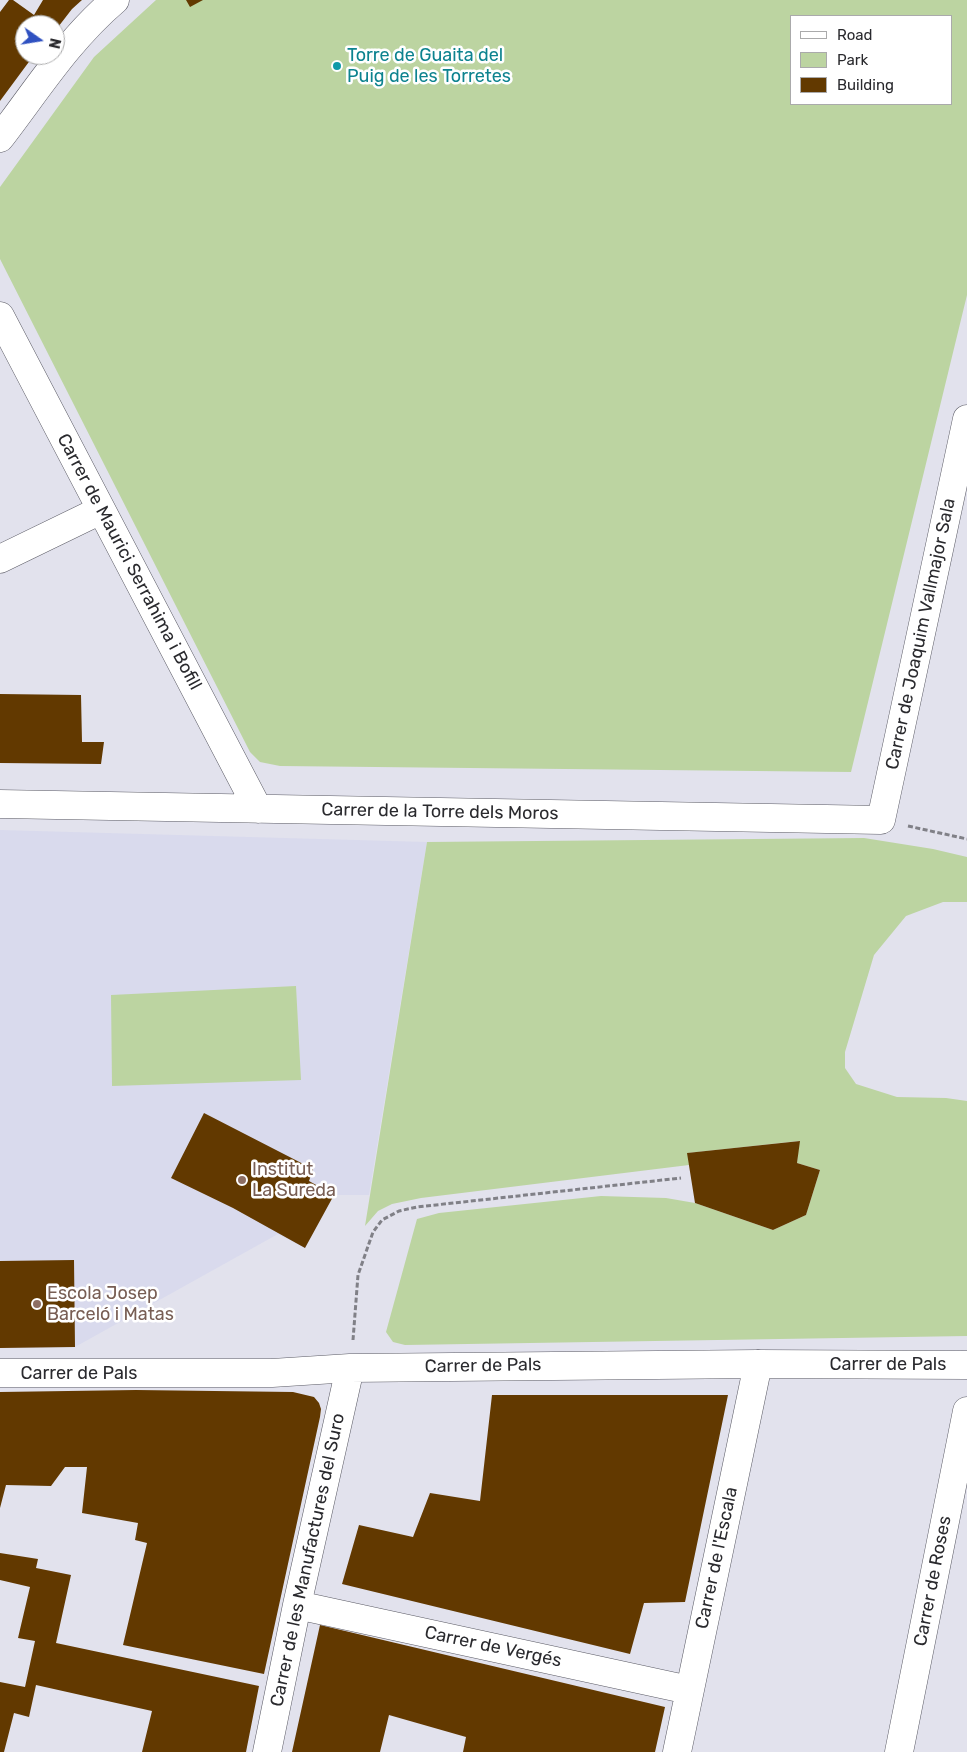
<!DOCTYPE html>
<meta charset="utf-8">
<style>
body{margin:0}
#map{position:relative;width:967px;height:1752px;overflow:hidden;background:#e2e2ed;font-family:Rubik,sans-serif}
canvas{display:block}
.legend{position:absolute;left:790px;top:15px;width:162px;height:90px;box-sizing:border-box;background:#fff;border:1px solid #aaaaab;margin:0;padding:6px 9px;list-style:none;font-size:15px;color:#2a2a2e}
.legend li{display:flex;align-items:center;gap:10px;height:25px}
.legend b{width:25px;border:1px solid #aaaaab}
.north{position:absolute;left:15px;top:15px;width:50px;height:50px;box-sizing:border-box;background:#fff;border:1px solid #aaaaab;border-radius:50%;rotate:103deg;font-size:14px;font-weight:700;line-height:20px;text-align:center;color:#2a2a2e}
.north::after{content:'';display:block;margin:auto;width:18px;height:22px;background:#2f51c1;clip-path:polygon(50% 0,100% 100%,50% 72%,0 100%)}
</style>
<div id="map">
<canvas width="967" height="1752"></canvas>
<ul class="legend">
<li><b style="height:6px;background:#fff"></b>Road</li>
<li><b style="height:14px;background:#bcd4a1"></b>Park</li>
<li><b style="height:14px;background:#623900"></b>Building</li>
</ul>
<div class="north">N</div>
</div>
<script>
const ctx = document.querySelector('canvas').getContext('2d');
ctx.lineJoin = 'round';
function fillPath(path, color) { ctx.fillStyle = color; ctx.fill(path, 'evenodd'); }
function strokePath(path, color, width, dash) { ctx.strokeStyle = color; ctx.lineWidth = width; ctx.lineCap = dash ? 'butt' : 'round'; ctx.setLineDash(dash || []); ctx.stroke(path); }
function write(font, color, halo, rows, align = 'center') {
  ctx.font = font + ' Rubik,sans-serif'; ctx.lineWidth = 5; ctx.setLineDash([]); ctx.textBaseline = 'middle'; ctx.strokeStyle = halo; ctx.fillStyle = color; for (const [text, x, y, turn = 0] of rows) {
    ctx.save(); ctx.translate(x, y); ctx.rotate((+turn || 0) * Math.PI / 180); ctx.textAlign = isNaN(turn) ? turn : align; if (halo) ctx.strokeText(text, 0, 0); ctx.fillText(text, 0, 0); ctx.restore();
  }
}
fillPath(new Path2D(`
 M0,830l427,12 -58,353h-35l-29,53 -27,-14 -203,113 -75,1z`), '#d9daed');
fillPath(new Path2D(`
 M156,0h811v295l-116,477 -571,-6 -20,-4 -10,-10 -250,-493v-72l94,-130zM791,16h160v88h-160z
 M864,838l69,11 34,8v45h-24l-37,14 -32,39 -29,97v16l11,16 41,13 49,1 21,3v235l-562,9 -12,-3 -7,-10 31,-113 22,-6 162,-17 65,2 29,5 78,27 33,-15 14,-45 -23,-7 2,-22 -111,12 1,12 -268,33 -29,6 -14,7 -13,15 62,-384z
 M296,986l5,94 -189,6 -1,-91z`), '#bcd4a1');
fillPath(new Path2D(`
 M9,0h4l21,15 9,-15h39l-10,9 -17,22v-6h-30v30h9l-34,46v-89z
 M186,0h17l-13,7z
 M0,694l81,1 1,47h22l-3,22 -101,-1z
 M204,1113l109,56 -4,12 25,14 -29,53 -72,-40 -62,-30z
 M800,1141l-3,22 23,7 -14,45 -33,15 -78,-27 -8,-50z
 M74,1260l1,87 -75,1v-87z
 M136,1390l157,2 21,5 5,6 2,6 -1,8 -56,257 -141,-29 24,-102 -12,-3 3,-17 -56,-10 5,-46h-22l-14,19 -45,-1 -6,23v-116z
 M492,1395h236l-43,207 -41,1 -14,51 -288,-70 17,-59 54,12 17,-44 50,8z
 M0,1553l38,6 -2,9 35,7 -15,68 203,43 -13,66h-104l10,-41 -116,-26 -7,32 -15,-4 -10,39h-4v-70l25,5 10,-46 -17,-3 12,-51 -30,-7z
 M320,1625l345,82 -10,45h-192l3,-15 -77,-22 -9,37h-88z`), '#623900');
const street = new Path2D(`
 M0,138c37,-48 68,-98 115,-138
 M0,316l258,493
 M0,559l101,-49
 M0,804l881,16 86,-401
 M0,1373h272l78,-5 408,-4 209,1
 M297,1605l392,85
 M267,1752l30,-147 53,-237
 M677,1752l81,-388
 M899,1752l68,-341`);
strokePath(street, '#5b5b65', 29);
strokePath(new Path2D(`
 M908,826l59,13
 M353,1340l5,-65 15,-43 9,-12 17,-9 18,-4 264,-29`), '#808087', 3, [5, 2.5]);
strokePath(street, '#fff', 28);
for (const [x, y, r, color] of [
 [337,66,5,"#0f9aa8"],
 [242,1180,5,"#8d6e63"],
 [37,1304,5,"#8d6e63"]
]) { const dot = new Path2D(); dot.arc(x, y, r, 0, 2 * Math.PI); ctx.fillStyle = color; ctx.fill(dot); strokePath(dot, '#fff', 2); }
write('18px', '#0d838f', '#fff', [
 ["Torre de Guaita del",347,56],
 ["Puig de les Torretes",347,77]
], 'left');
write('18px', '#2a2a2e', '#fff', [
 ["Carrer de Maurici Serrahima i Bofill",129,562,62],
 ["Carrer de Joaquim Vallmajor Sala",921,634,-78],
 ["Carrer de la Torre dels Moros",440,812,1],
 ["Carrer de Pals",888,1365],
 ["Carrer de Pals",483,1366,-1],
 ["Carrer de Pals",79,1374],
 ["Carrer de l'Escala",717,1558,-78],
 ["Carrer de les Manufactures del Suro",308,1560,-78],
 ["Carrer de Roses",933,1581,-79],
 ["Carrer de Vergés",493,1647,12]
]);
write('18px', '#785e54', '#fff', [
 ["Institut",252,1170],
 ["La Sureda",252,1191],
 ["Escola Josep",47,1294],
 ["Barceló i Matas",47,1315]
], 'left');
</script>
